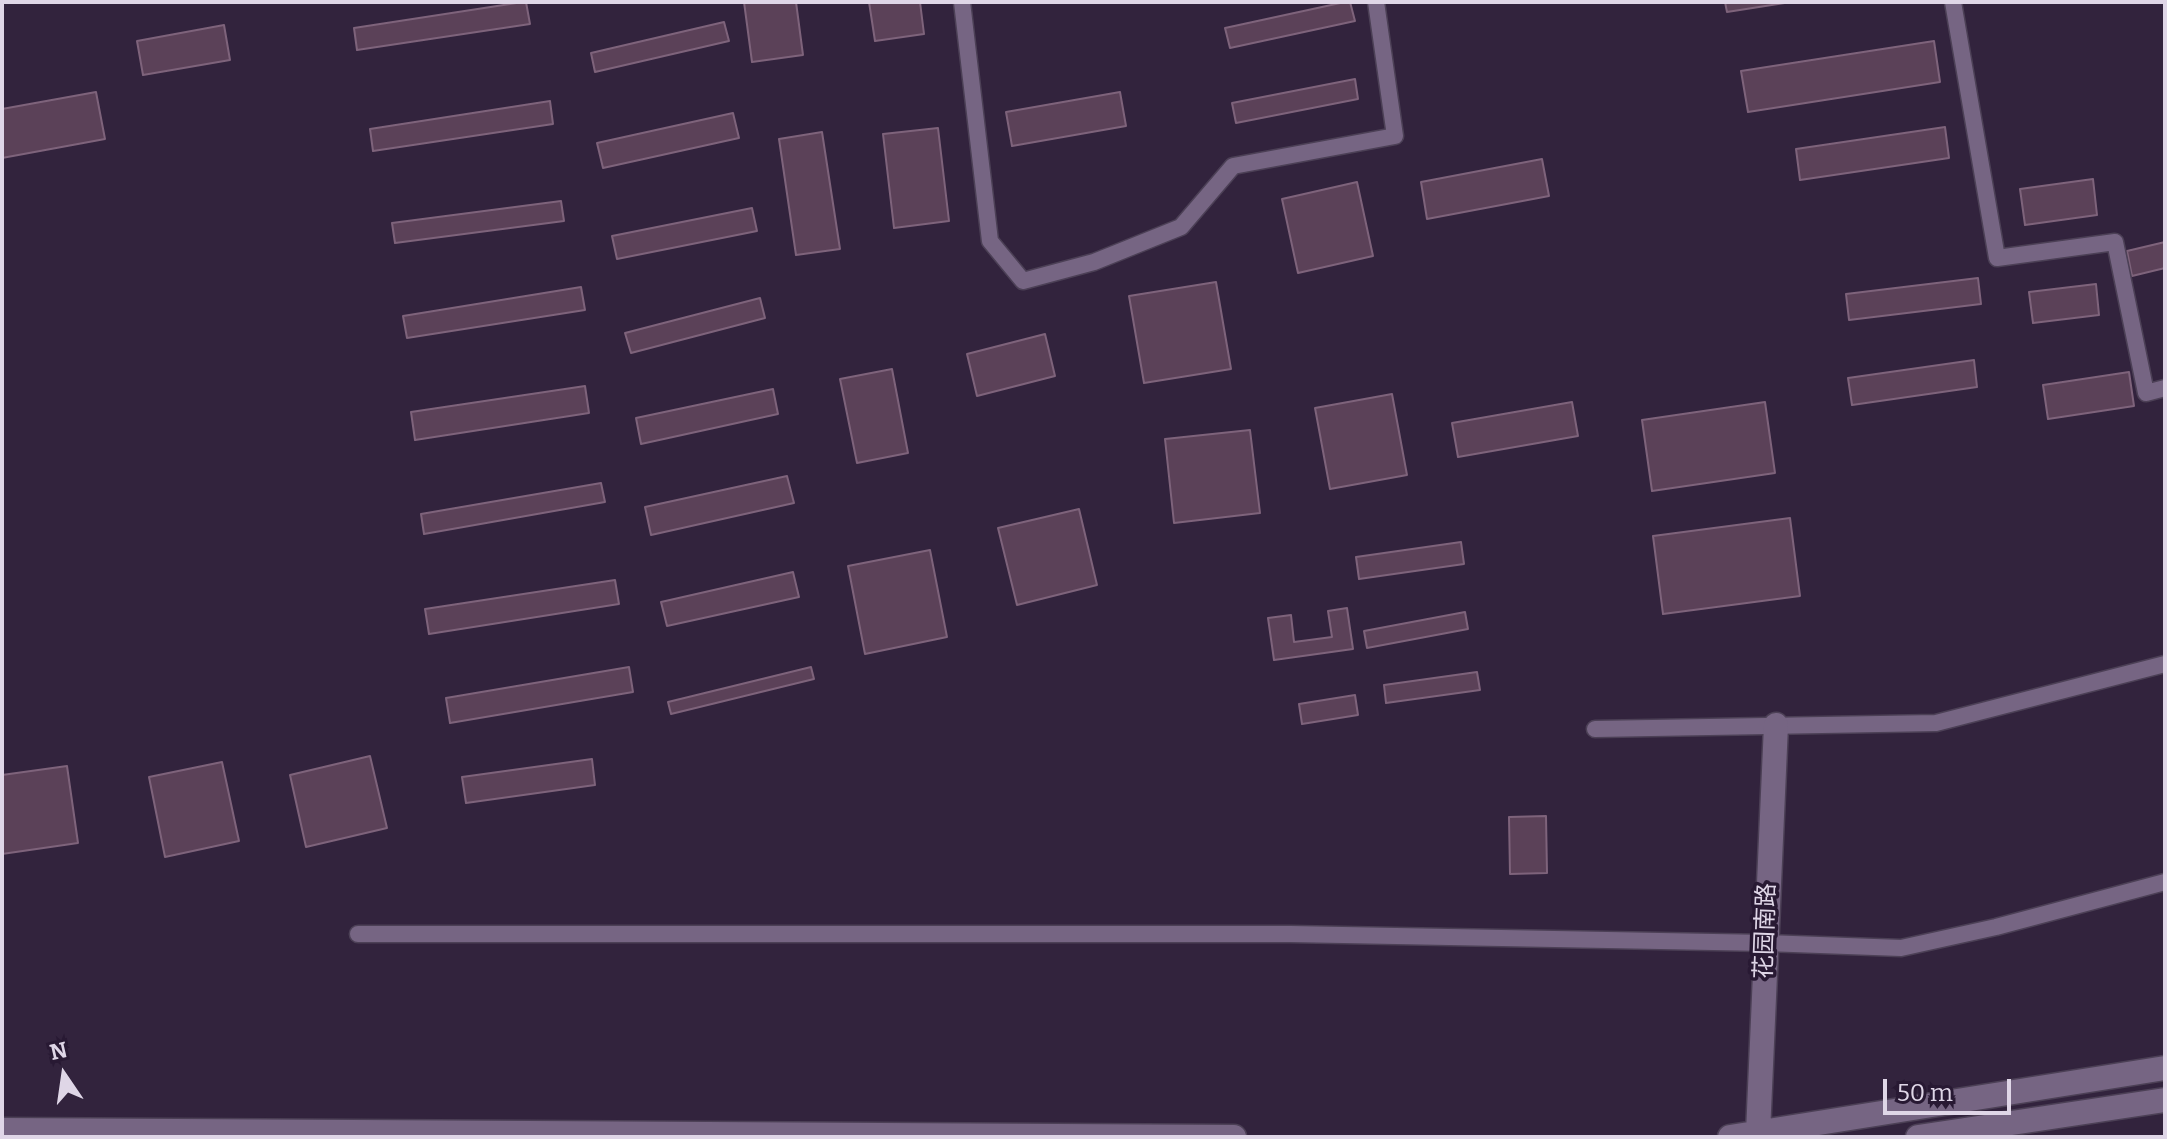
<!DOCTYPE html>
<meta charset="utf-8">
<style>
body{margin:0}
#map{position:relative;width:2167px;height:1139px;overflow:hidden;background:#32233d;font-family:Bitter,serif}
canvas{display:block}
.frame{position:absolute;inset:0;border:4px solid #dfd6e7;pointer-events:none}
.north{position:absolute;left:24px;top:1035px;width:80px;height:80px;-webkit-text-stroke:6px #281933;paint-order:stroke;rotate:347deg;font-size:22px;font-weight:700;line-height:32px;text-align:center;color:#dfd6e7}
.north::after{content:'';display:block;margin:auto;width:28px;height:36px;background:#dfd6e7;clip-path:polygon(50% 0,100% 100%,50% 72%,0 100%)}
.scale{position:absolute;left:1883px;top:1079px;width:128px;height:36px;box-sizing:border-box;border:4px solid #dfd6e7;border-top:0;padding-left:10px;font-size:24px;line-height:28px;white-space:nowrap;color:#dfd6e7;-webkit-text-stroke:6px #281933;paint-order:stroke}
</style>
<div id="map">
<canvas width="2167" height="1139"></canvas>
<div class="frame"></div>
<div class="north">N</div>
<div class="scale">50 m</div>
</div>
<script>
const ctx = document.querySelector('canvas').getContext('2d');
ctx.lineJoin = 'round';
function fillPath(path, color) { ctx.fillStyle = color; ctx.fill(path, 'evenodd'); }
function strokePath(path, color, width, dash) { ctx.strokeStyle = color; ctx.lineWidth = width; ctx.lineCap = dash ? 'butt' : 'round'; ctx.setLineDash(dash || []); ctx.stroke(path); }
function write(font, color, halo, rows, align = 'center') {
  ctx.font = font + ' Bitter,"Noto Sans SC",serif'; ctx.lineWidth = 7; ctx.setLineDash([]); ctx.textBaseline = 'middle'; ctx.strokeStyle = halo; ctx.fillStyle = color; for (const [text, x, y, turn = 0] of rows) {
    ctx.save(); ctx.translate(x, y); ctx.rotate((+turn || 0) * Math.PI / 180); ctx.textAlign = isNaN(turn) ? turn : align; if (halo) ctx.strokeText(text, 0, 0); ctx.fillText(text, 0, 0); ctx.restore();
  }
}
const building = new Path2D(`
 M523,2h3l4,22 -173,26 -3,-22z
 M744,2h52l7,53 -51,7z
 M869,2h51l4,32 -49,7z
 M1345,2h5l5,19 -125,27 -5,-20z
 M1725,2h66l-64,10z
 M724,22l5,19 -134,31 -4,-19z
 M224,25l6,35 -87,15 -6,-34z
 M1934,41l6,41 -192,30 -7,-41z
 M1355,79l3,20 -122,24 -4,-20z
 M96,92l9,47 -103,19v-49z
 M1120,92l6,34 -114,20 -6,-34z
 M550,101l3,23 -180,27 -3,-22z
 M733,113l6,25 -136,30 -6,-25z
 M1945,127l4,31 -149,22 -4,-31z
 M938,128l11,93 -55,7 -11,-94z
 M822,132l18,117 -44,6 -17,-116z
 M1542,159l7,37 -122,23 -6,-37z
 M2093,179l4,36 -72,10 -5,-36z
 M1357,182l16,74 -75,17 -16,-74z
 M561,201l3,20 -169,22 -3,-20z
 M752,208l5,23 -140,28 -5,-23z
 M2165,242v26l-33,8 -5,-25z
 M1978,278l3,26 -132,16 -3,-26z
 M1216,282l15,87 -87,14 -15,-87z
 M2096,284l3,31 -66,8 -4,-31z
 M581,287l4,23 -178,28 -4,-22z
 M760,298l5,20 -134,35 -6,-20z
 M1045,334l10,42 -78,20 -10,-42z
 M1974,360l3,27 -125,18 -4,-27z
 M892,369l16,84 -51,10 -17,-84z
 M2129,372l5,34 -86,13 -5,-34z
 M585,386l4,27 -174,27 -4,-28z
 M773,389l5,25 -137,30 -5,-26z
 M1392,394l15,81 -77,14 -15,-81z
 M1572,402l6,34 -120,21 -6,-34z
 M1765,402l10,71 -123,18 -10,-71z
 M1250,430l10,83 -86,10 -9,-84z
 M787,476l7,27 -143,32 -6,-28z
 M601,483l4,19 -181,32 -3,-20z
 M1079,509l18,76 -80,20 -19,-77z
 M1790,518l10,78 -137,18 -10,-78z
 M1461,542l3,22 -105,15 -3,-22z
 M930,550l17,87 -82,17 -17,-88z
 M793,572l6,25 -132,29 -6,-24z
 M615,580l4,24 -190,30 -4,-25z
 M1347,608l6,41 -79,11 -6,-42 23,-3 3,27 38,-5 -4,-26z
 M1465,612l3,17 -101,19 -3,-17z
 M629,667l4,25 -183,31 -4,-25z
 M811,667l3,12 -143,35 -3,-12z
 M1477,672l3,18 -94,13 -2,-18z
 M1355,695l3,20 -56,9 -3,-20z
 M370,756l17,72 -81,19 -16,-72z
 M592,759l3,26 -129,18 -4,-26z
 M222,762l17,79 -74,16 -16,-80z
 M67,766l11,77 -76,11v-79z
 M1546,816l1,57 -37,1 -1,-57z`);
fillPath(building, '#5b4158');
strokePath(building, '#7e637b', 2);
const street = new Path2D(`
 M962,2l28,239 33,40 71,-19 87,-35 52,-61 162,-30 -19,-134
 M1953,2l44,256 118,-16 31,151 19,-5
 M1595,729l341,-6 229,-59
 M358,934h932l476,9 135,5 95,-21 169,-45`);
const secondary = new Path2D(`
 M2,1130l1232,7
 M1730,1137l435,-69
 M1755,1137l3,-4 18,-408
 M1918,1137l247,-37`);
strokePath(street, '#4c4056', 19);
strokePath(secondary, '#4c4056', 27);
strokePath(street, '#766583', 16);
strokePath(secondary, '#766583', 24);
write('24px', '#dfd6e7', '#281933', [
 ["花园南路",1766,931,-88]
]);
</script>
